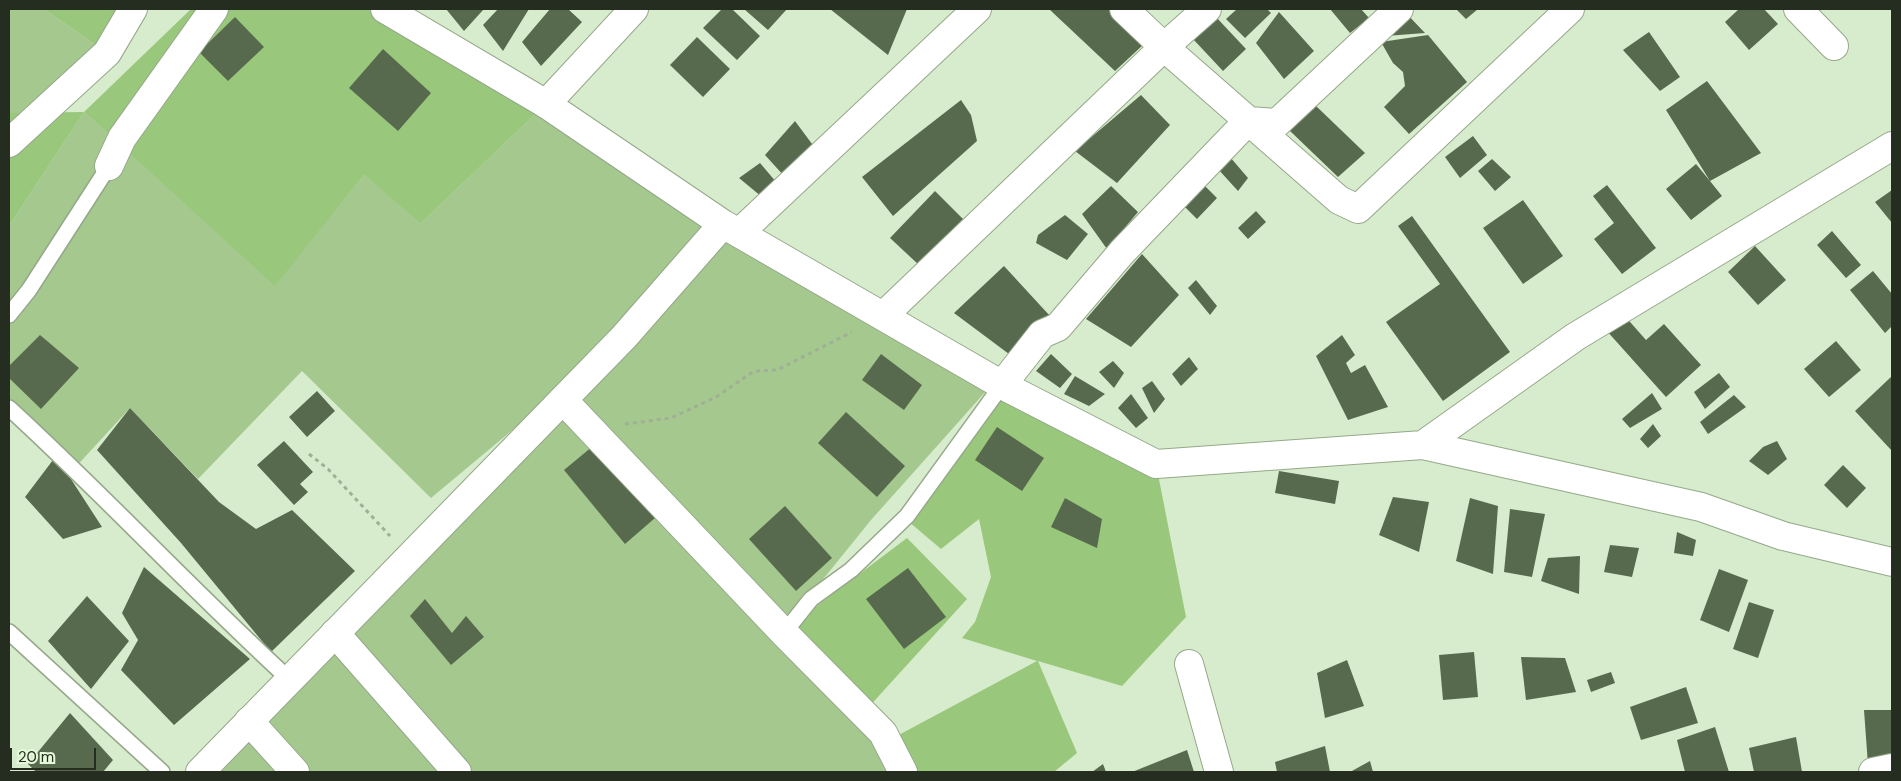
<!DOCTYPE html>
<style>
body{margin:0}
#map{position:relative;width:1901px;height:781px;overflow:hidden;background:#d7eccc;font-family:"DM Sans",sans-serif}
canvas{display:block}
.frame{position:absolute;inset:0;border:10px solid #252c20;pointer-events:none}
.scale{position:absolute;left:10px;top:748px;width:86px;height:22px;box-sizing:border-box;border:2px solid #252c20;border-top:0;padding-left:6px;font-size:15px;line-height:18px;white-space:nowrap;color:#252c20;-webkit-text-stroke:4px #e5f9d9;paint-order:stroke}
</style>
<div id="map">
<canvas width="1901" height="781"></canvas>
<div class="frame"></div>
<div class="scale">20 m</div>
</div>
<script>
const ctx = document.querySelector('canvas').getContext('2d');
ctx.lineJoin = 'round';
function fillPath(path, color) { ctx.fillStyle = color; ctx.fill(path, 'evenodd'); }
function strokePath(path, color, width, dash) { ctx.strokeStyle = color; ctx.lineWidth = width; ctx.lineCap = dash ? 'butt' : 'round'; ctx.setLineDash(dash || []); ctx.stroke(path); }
fillPath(new Path2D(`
 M9,9h35l63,44 -98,97z
 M546,104l441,286 -116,130 -89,110 74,83 39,59h-688l412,-431 -188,157 -129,-127 -104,108 -68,-71 -58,63 -63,-62v-183l75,-114 191,173 89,-110 58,47z`), '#a4c88e');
fillPath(new Path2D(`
 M44,9h89l-26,44z
 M191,9h194l161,95 -125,119 -57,-48 -89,111 -191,-174 -75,114v-113l75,-1z
 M1005,396l151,68 30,153 -64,69 -84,-25 39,92 -23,19h-145l-16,-34 144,-77 -75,-23 13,-16 16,-45 -12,-58 -38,30 -33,-28z
 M907,538l60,61 -101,111 -77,-78 25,-24z`), '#99c77b');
fillPath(new Path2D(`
 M446,9h38l-20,22z
 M498,9h31l-26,42 -20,-26z
 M550,9h18l14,13 -41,44 -19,-24z
 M722,9h10l28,27 -23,24 -34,-32z
 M744,9h43l-19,21z
 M830,9h77l-19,46z
 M1049,9h59l36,35 -29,27z
 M1237,9h30l4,4 -26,25 -19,-19z
 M1330,9h31l8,9 -19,15z
 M1456,9h22l-12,10z
 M1739,9h25l14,15 -29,26 -24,-28z
 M1404,11l21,22 -39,3z
 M1279,12l35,39 -30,28 -28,-36z
 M235,17l29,30 -36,34 -29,-29z
 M1216,17l30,32 -23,22 -30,-32z
 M1649,32l31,45 -20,14 -37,-41z
 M1428,35l39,47 -58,52 -25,-27 21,-21 -2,-14 -10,-9 -12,-21z
 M697,37l33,32 -27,28 -33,-32z
 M383,49l48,44 -33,38 -49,-43z
 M1707,81l54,72 -51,28 12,15 -31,24 -25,-31 30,-25 14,17 -44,-71z
 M1141,95l29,30 -53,58 -42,-32z
 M961,100l10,15 6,26 -84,75 -31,-39z
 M1315,105l50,48 -27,24 -50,-48z
 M795,121l20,27 -30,29 -20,-22z
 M1473,136l14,19 -27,23 -15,-21z
 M1230,157l18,21 -10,13 -20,-22z
 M1492,159l19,18 -16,14 -17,-20z
 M760,163l17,20 -15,14 -23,-19z
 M1204,185l13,13 -20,21 -14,-14z
 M1607,185l49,63 -34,26 -28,-35 20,-16 -21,-27z
 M1111,186l27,26 -31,37 -25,-35z
 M1892,190v33l-17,-21z
 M935,191l28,28 -44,46 -29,-27z
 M1523,200l40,56 -40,28 -40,-56z
 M1256,211l10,11 -18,17 -10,-11z
 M1065,215l23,19 -21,26 -31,-17 2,-8z
 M1412,216l98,136 -67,49 -57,-79 54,-38 -42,-58z
 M1832,231l29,34 -15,13 -29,-33z
 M1755,246l31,34 -28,25 -30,-33z
 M1142,254l37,41 -48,52 -45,-28z
 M1004,266l46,50 -37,41 -59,-44z
 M1873,271l19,23v32l-7,7 -35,-43z
 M1196,280l21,26 -7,9 -22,-27z
 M1623,314l23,26 18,-16 37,41 -35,32 -60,-67z
 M40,335l39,33 -38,41 -32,-31v-12z
 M1342,335l13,20 -9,8 5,10 14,-8 23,42 -40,13 -32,-64z
 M1836,341l25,29 -32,27 -25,-28z
 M881,354l41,31 -18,25 -42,-30z
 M1051,354l21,20 -12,14 -24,-17z
 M1189,357l9,12 -17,17 -9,-12z
 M1113,361l11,12 -10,15 -15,-16z
 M1719,373l11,14 -25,22 -11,-17z
 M1075,376l30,18 -16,12 -25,-12z
 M1892,376v75l-37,-40z
 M1152,381l13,18 -11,14 -12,-25z
 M317,391l18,20 -28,26 -18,-20z
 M1652,393l10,16 -32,19 -8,-9z
 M1131,394l17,24 -12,10 -18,-20z
 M1734,395l12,12 -38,27 -8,-12z
 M130,408l89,94 37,27 36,-19 63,61 -84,81 -90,-109 -84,-93z
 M846,412l59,54 -28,31 -59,-54z
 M1653,424l8,12 -13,12 -8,-9z
 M997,427l47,31 -22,33 -47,-31z
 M284,441l29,31 -13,12 8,8 -14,13 -37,-40z
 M1777,441l10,18 -19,16 -19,-14 14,-14z
 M593,446l62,72 -30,26 -61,-74z
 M56,456l46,71 -39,12 -38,-42z
 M1843,465l23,23 -19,20 -23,-23z
 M1279,471l60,10 -4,23 -60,-11z
 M1393,497l36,5 -10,50 -40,-17z
 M1065,498l37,21 -5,29 -46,-21z
 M1470,498l28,8 -5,68 -37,-13z
 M785,506l47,52 -36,33 -47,-52z
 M1510,509l35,5 -13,63 -28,-5z
 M1677,532l19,8 -3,16 -19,-3z
 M1610,545l29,3 -7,29 -28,-5z
 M1580,556l-1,38 -38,-13 7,-23z
 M144,567l106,92 -76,66 -53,-55 17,-30 -16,-27z
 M908,568l38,49 -42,32 -38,-50z
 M1719,569l29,11 -19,52 -29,-12z
 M87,596l42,45 -38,48 -43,-48z
 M425,599l27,34 14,-17 18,21 -33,28 -41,-49z
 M1749,602l25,8 -16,48 -25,-9z
 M1474,652l4,45 -35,3 -4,-45z
 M1521,657l44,1 11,34 -50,8z
 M1347,660l17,46 -39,12 -8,-45z
 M1611,672l4,11 -24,9 -4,-12z
 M1686,687l12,36 -57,17 -11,-33z
 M1864,710h28v55h-24z
 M70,713l43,47 -10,12h-67l-8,-8z
 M1715,727l14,45h-44l-8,-32z
 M1796,737l6,35h-48l-5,-24z
 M1325,746l5,26h-53l-2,-10z
 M1187,750l7,22h-62z
 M1370,761l3,11h-23z
 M1103,764l3,8h-14z`), '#586a4e');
const service = new Path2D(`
 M9,315l20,-25 80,-124
 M9,408c96,88 185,184 281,272
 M9,632l153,140
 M784,633l27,-34 40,-29 56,-54 95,-131`);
const minor = new Path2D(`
 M1124,9l40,38 43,-38
 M1798,9l36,37
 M546,104l88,-95
 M9,143l98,-90 26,-44
 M109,166l13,-28 92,-129
 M739,233l238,-224
 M883,316l281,-269 175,153 19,9 212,-200
 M1002,385l40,-51 16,-7 64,-75 126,-131 29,2 122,-114
 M563,400l221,233 99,100 20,39
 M335,633l122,139
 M1189,664l30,108
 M249,721l46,51
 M1873,772l19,-4`);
const tertiary = new Path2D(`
 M385,9l161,95 177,120 279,161 154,79 267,-19 278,62 82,29 109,26
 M1423,445l152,-108 317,-191
 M200,772l424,-435 99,-113`);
strokePath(service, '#95a88a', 18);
strokePath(minor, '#95a88a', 30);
strokePath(tertiary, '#95a88a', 30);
strokePath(new Path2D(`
 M625,424l46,-6 45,-21 38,-26 23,-1 75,-38
 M309,454l19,15 62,67`), '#9fb096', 3, [4, 4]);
strokePath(service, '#fff', 15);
strokePath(minor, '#fff', 28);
strokePath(tertiary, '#fff', 28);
</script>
